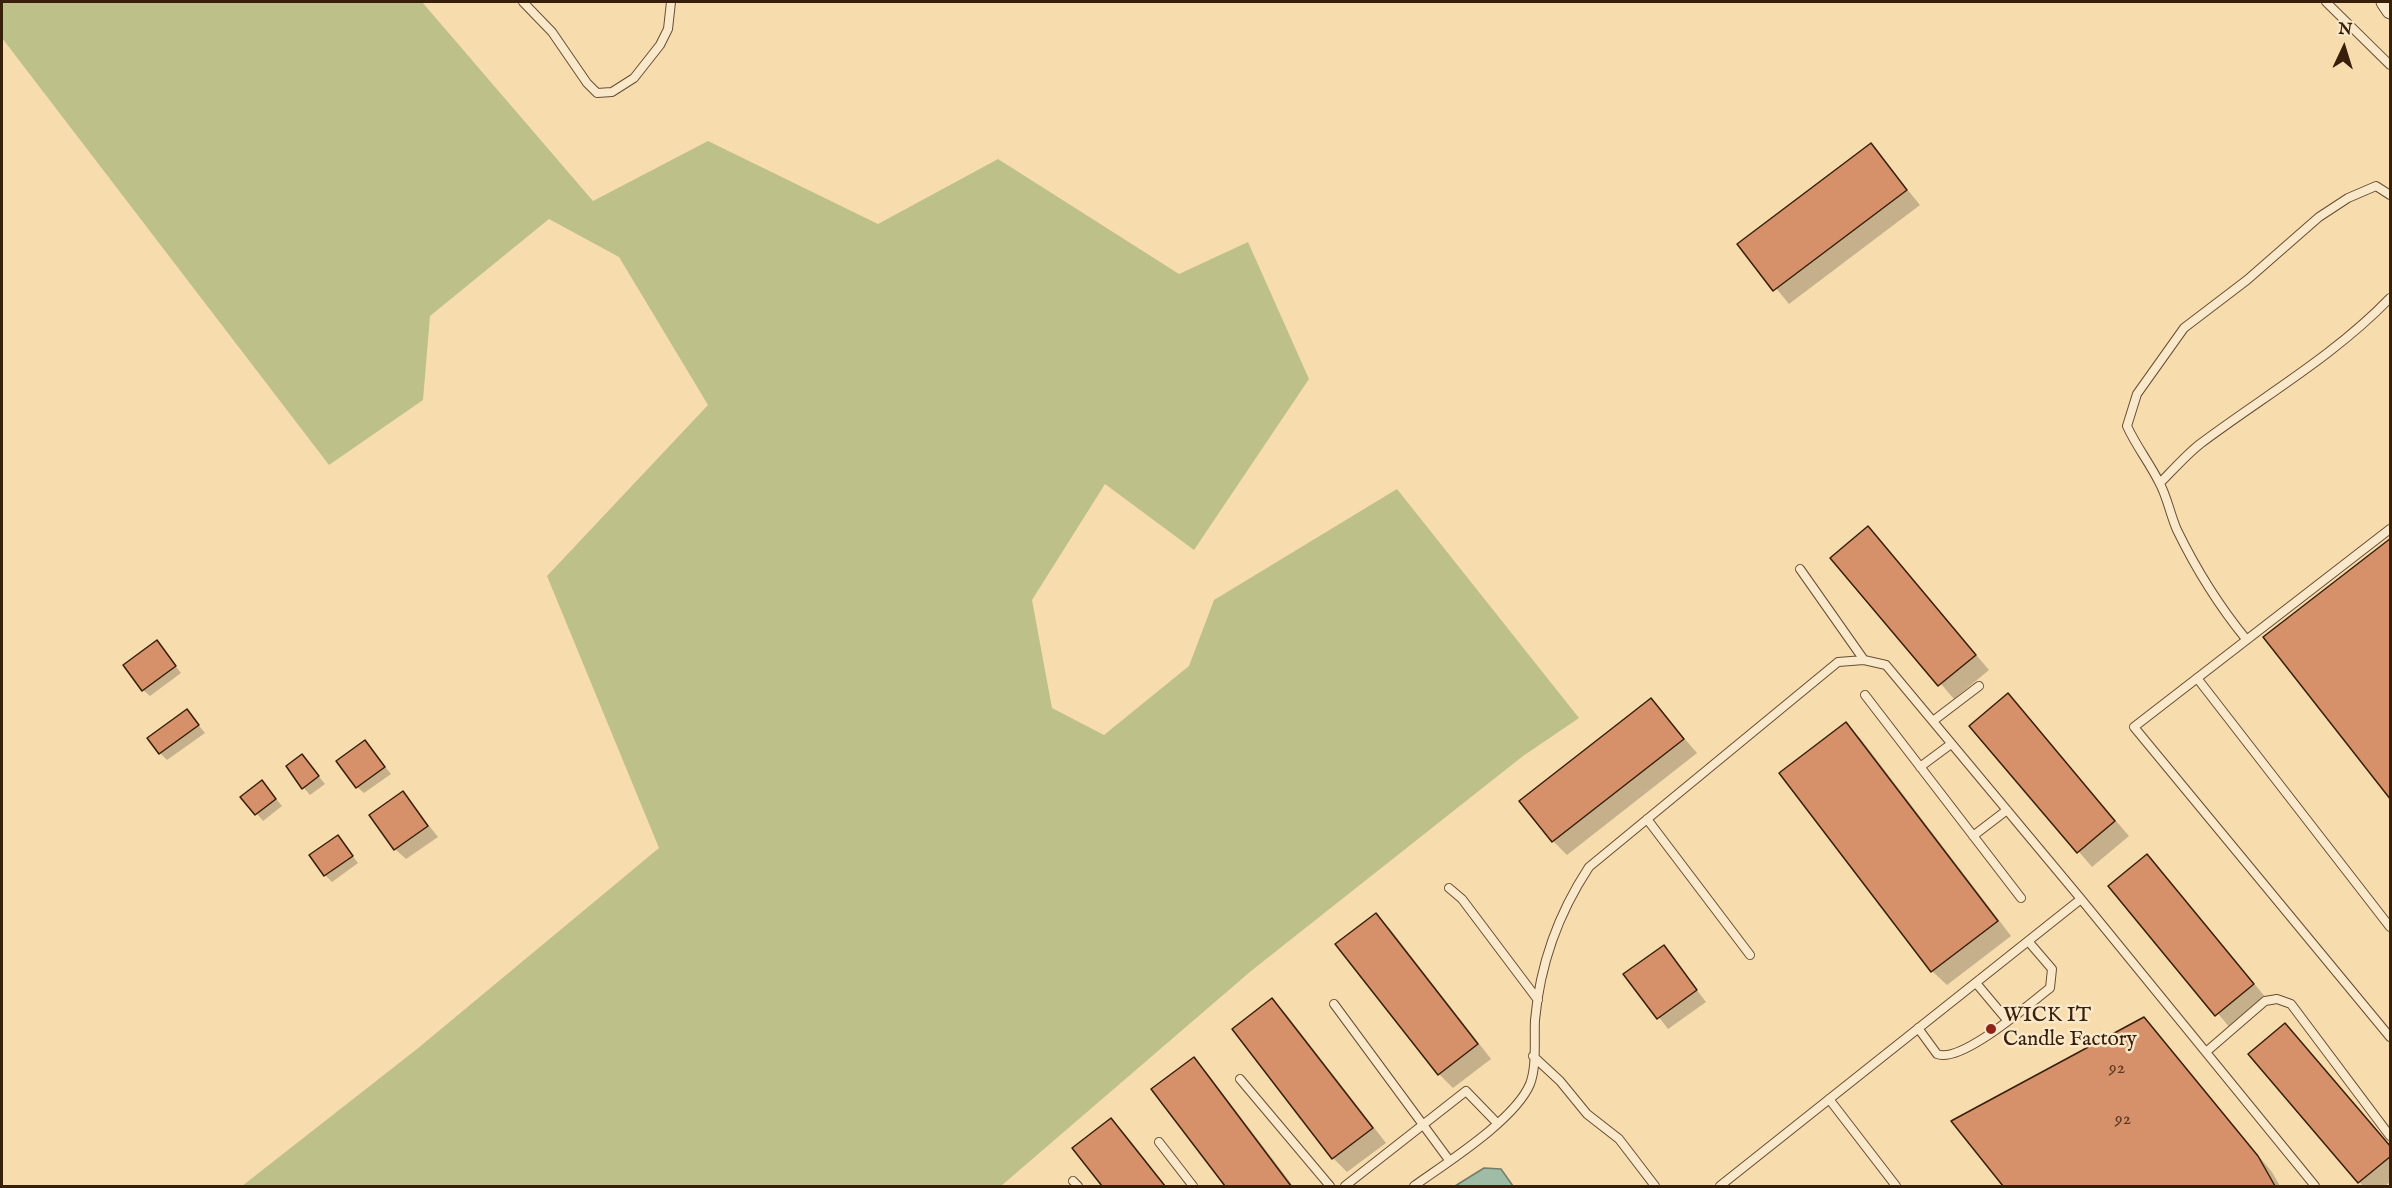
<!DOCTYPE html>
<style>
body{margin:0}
#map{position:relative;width:2392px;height:1188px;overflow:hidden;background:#f7dcae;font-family:"IM FELL English",serif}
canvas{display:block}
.frame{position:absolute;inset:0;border:3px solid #371f0a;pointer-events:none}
.north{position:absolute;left:2314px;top:18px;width:60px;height:60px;-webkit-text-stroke:4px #fae8ca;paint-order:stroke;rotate:4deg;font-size:16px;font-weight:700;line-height:24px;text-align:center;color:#371f0a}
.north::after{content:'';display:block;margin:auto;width:21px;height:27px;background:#371f0a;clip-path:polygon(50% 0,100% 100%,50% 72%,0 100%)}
</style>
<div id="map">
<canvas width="2392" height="1188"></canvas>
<div class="frame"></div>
<div class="north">N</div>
</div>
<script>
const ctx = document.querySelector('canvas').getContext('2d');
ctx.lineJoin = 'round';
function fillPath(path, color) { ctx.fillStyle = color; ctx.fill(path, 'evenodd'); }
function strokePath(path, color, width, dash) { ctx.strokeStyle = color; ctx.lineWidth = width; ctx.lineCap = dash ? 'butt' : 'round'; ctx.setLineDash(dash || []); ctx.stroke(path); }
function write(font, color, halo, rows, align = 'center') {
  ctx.font = font + ' "IM FELL English",serif'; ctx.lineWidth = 5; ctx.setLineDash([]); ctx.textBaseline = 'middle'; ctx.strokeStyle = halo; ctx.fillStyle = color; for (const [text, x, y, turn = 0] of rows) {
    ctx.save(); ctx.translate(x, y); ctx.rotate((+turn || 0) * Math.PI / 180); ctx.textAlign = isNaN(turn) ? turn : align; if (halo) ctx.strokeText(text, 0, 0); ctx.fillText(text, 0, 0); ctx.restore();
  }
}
fillPath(new Path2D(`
 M2,2h420l171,199 115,-60 170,83 120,-65 181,115 69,-32 61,137 -115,171 -89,-66 -73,116 20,108 52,27 85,-69 25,-66 183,-111 182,229 -56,38 -272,215 -250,215h-759l175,-137 242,-201 -112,-272 161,-171 -89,-148 -70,-38 -119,97 -7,84 -94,65 -327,-427z`), '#bec08a');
const water = new Path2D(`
 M1484,1168l17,1 12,17h-58z`);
fillPath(water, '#9ebca6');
strokePath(water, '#757d68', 1.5);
fillPath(new Path2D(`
 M1871,145l49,60 -131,99 -49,-60z
 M1868,528l121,142 -35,29 -122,-141z
 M157,642l24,31 -31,23 -7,-6z
 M2008,695l121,141 -37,31 -121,-141z
 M1651,700l46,53 -130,102 -14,-14z
 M187,711l18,22 -38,27 -7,-7z
 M1845,724l15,14 151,198 -64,49 -15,-14z
 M365,741l26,33 -27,19 -7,-6z
 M302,756l23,28 -15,11 -6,-7z
 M262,782l20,24 -19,15 -20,-24z
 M403,793l35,44 -32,22 -11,-10z
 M338,837l20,26 -26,19 -7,-7z
 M2147,856l120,143 -36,30 -121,-143z
 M1376,915l14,14 101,130 -38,29 -14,-14z
 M1664,947l42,55 -38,27 -42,-55z
 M1272,1000l14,14 100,129 -39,29 -14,-14 -99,-129z
 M2144,1019l128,153 8,14h-275l-51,-65z
 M2285,1025l105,122v35l-5,4h-22l-113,-131z
 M1193,1059l15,15 85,112h-66l-73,-97z
 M1111,1120l14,14 41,52h-62l-30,-38z`), '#0003');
const building = new Path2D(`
 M1871,143l36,47 -134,101 -36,-47z
 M1868,526l108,129 -38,31 -108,-128z
 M2391,538v262l-128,-163z
 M157,640l19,26 -34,25 -19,-26z
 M2008,693l107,128 -38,32 -108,-127z
 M1651,698l33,41 -132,103 -33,-41z
 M187,709l12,16 -40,29 -12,-16z
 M1846,722l152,199 -67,51 -152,-199z
 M365,740l20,27 -29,21 -20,-27z
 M302,754l17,22 -17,13 -16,-23z
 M262,780l14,19 -21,16 -15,-18z
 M403,791l25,35 -34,24 -25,-35z
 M338,835l15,21 -29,20 -15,-21z
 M2147,854l107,130 -39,32 -107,-130z
 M1376,913l102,131 -40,31 -103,-131z
 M1664,945l33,45 -40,29 -34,-45z
 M1272,998l101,130 -41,31 -100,-130z
 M2144,1017l114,139 17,30h-272l-52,-65z
 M2285,1023l106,124v9l-33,27 -110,-129z
 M1194,1057l97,129h-66l-74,-97z
 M1111,1118l54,68h-63l-30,-38z`);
fillPath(building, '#d6916a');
strokePath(building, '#371f0a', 1.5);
const service = new Path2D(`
 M523,2l29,30 35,51 10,10 15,-1 22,-14 26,-33 8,-16 3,-27
 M2326,2l64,63
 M2160,483c13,-13 26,-28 40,-39 64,-48 134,-88 190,-146
 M2390,529l-256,198 256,310
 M1800,569l64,91
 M2246,639c-27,-33 -50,-70 -69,-109 -7,-16 -10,-34 -18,-48 -10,-20 -23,-36 -32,-56l10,-32 47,-66 63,-48 72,-63 29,-19 28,-12 14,9
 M2197,678l193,249
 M1865,695l156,203
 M1933,721l46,-35
 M1920,767l31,-23
 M1647,819l103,136
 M1973,836l34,-26
 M1449,888l13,11 76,101
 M1976,983l31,37
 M1334,1004l115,156
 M1918,1028l19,26c24,10 92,-50 113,-66l2,-19 -24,-28
 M2206,1052l59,-51 12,-2 14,5 99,132
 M1533,1056l27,25 27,33 32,25 36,47
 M1240,1079l90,107
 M1829,1099l67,87
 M1159,1142l34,44
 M1073,1181l5,5
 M1345,1186l121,-95 31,32
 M1414,1186c32,-23 101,-66 116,-102 7,-18 4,-45 5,-64 5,-56 23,-106 54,-153l249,-205 26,-2 22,5 195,234 234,287
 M1720,1186l361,-287`);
const minor = new Path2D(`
 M2384,2l6,9`);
strokePath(service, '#674e33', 10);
strokePath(minor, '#674e33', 17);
strokePath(service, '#fae8ca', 8);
strokePath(minor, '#fae8ca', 15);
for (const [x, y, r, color] of [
 [1991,1029,6,"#8f2418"]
]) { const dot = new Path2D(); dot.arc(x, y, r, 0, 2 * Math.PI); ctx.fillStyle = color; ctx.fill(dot); strokePath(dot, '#fae8ca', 2); }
write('18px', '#5f3c22', null, [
 ["92",2117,1069],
 ["92",2123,1120]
]);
write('21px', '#371f0a', '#fae8ca', [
 ["WICK IT",2003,1017],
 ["Candle Factory",2003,1041]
], 'left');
</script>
